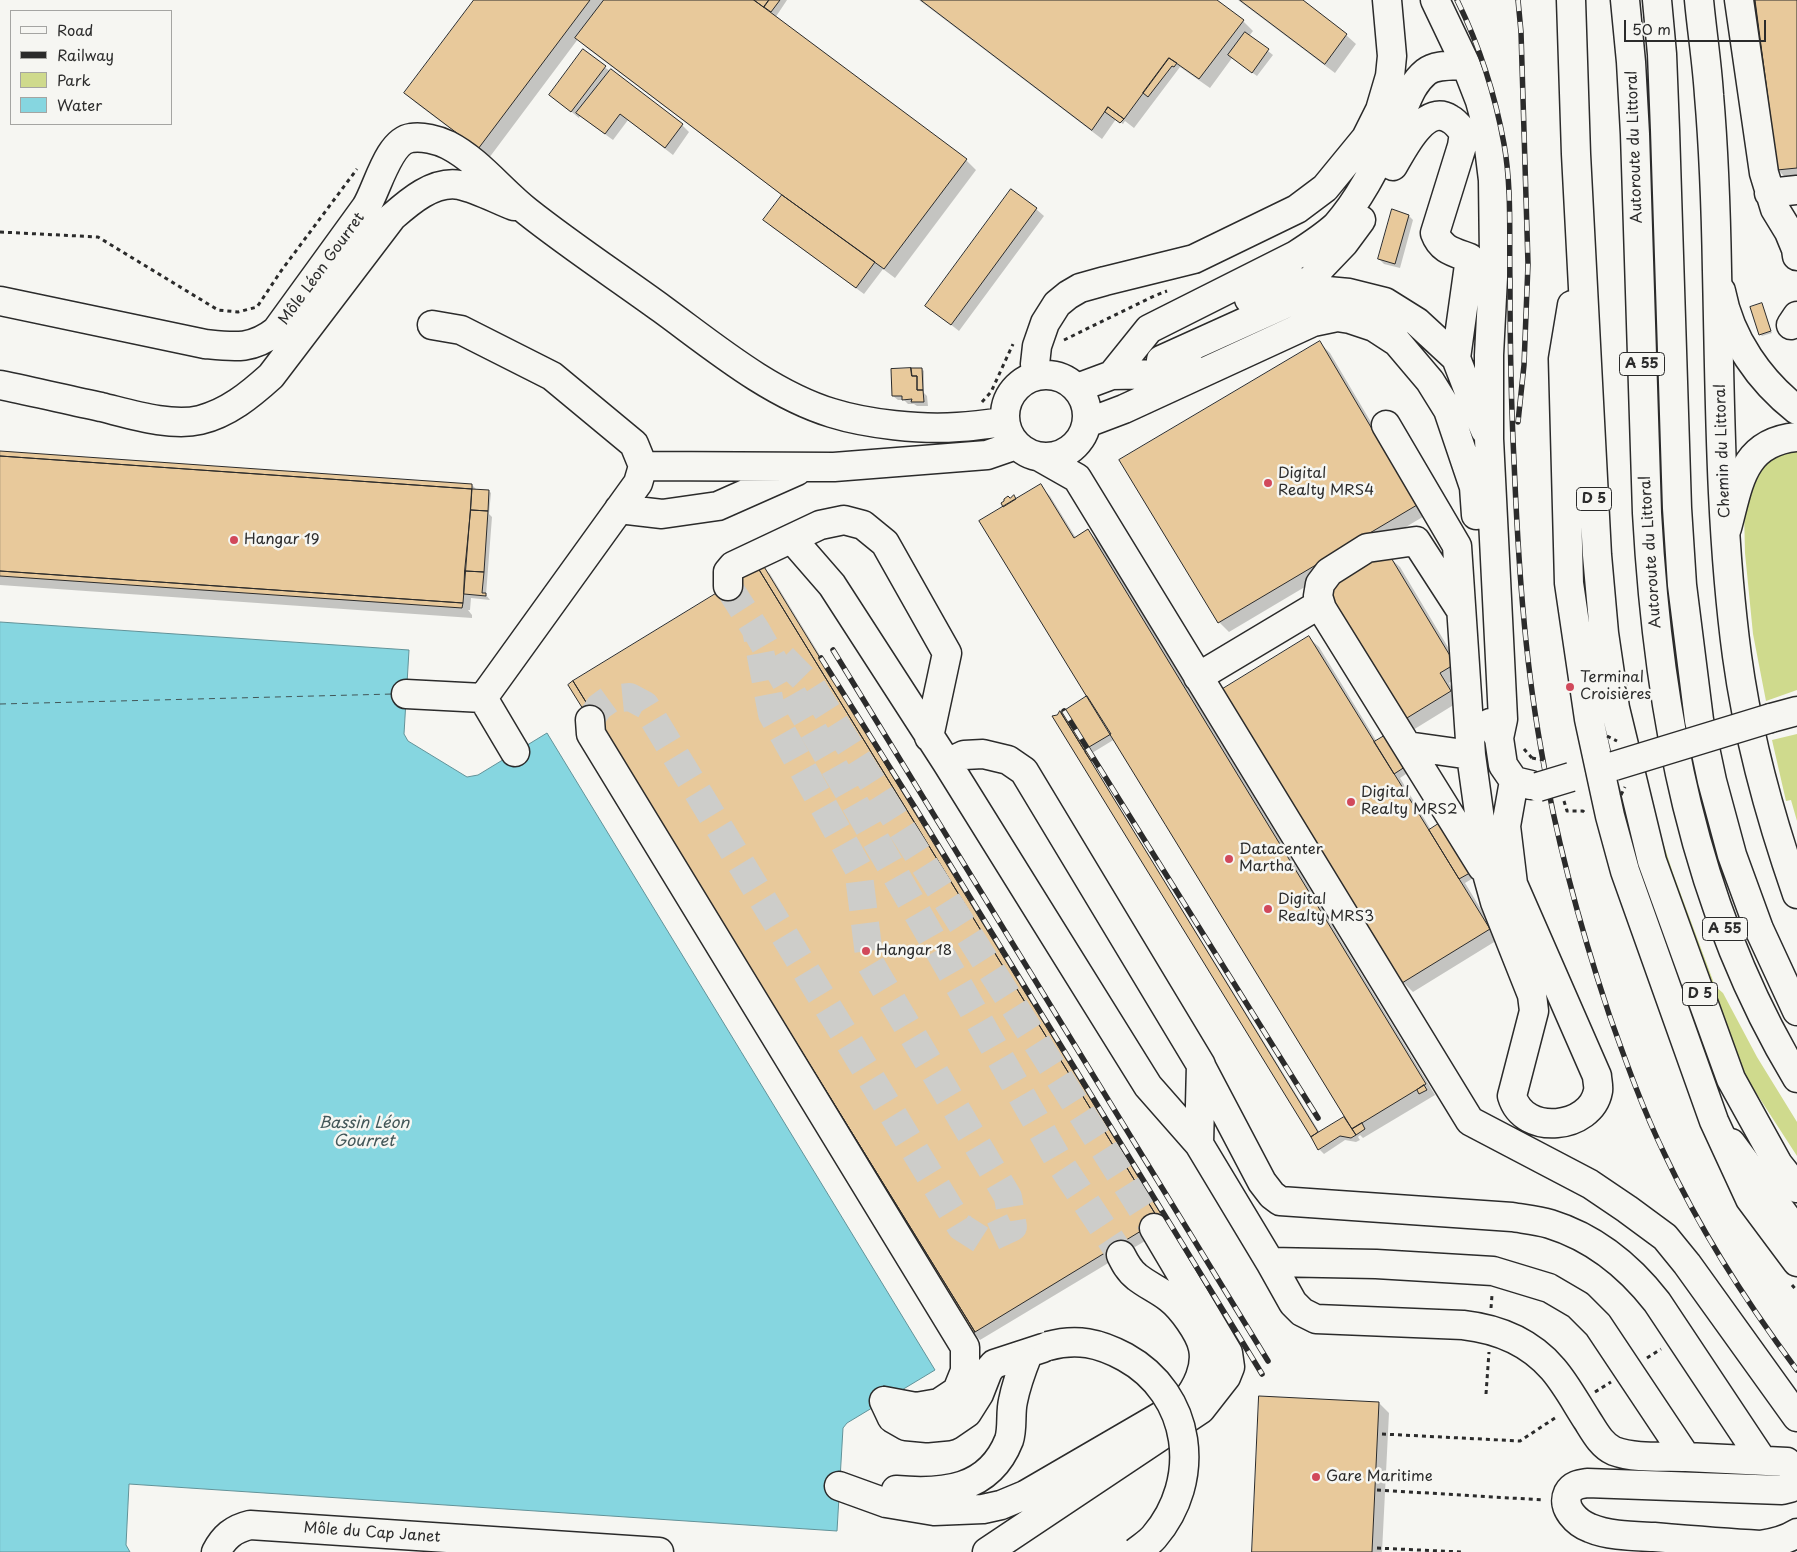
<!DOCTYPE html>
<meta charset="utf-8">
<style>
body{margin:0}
#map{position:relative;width:1797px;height:1552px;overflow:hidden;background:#f6f6f2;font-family:"Playpen Sans",sans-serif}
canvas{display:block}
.legend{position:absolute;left:10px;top:10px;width:162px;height:115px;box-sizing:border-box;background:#f6f6f2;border:1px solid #a5a5a2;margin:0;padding:6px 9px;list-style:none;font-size:15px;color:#2b2b2b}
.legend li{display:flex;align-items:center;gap:10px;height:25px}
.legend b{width:25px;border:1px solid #a5a5a2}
.scale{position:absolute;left:1624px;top:20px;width:142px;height:22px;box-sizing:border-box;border:2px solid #2b2b2b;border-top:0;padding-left:6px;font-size:15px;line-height:18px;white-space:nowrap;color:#2b2b2b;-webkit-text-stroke:4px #f6f6f2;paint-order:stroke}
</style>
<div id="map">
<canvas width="1797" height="1552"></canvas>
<ul class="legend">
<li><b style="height:6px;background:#f6f6f2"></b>Road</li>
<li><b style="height:6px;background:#2b2b2b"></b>Railway</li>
<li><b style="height:14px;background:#cfda8d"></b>Park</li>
<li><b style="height:14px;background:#86d6e0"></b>Water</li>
</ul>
<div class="scale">50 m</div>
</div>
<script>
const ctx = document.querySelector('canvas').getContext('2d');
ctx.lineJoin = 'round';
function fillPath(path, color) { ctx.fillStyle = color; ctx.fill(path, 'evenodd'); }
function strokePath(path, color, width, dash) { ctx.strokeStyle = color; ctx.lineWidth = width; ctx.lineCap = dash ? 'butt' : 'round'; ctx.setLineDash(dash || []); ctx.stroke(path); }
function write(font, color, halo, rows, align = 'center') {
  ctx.font = font + ' "Playpen Sans",sans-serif'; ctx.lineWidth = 5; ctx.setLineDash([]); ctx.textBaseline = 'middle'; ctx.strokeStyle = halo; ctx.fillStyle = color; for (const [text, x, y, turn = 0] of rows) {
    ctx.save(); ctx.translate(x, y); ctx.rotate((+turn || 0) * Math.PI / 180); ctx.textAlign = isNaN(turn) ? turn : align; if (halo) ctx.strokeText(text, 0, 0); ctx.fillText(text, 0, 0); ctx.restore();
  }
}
fillPath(new Path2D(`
 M1797,450v240l-31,11 -13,-67 -8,-81 -1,-42 8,-33 16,-20z
 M1797,734v87l-6,-21 -5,1 -14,-61z
 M1643,781l30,92 42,113 8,7 34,64 40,65v34l-59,-91 -67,-191z`), '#cfda8d');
const water = new Path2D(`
 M0,622l409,28 -5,84 4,7 59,36 11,-2 69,-42 388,637 -88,53 -4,5 -6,103 -708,-47 -3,61 4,7h-130z`);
fillPath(water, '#86d6e0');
strokePath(water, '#629298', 1);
fillPath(new Path2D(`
 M476,0h311l-12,18 191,142 10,10 -81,108 -12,-9 -19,25 -92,-67 -7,-7 18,-24 -196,-148 -9,-9 -89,119 -73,-55 -10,-10z
 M919,0h296l28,21 10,10 -4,5 24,19 -16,21 -25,-18 -22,30 -30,-21 -46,61 -9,-7 -2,3 -7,-5 -14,20z
 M1238,0h62l46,35 10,9 -21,29z
 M1797,0v179l-9,1 -10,-10z
 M583,51l99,74 7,7 -16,23 -45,-35 -15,20 -33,-24 -1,2 -28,-23z
 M1036,209l8,7 -85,115 -32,-25z
 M1409,216l4,4 -13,48 -16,-4 -5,-5z
 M1761,305l11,28 -10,3 -2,-2z
 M1320,343l10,10 96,162 -197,117 -10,-10z
 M922,369l2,2v22l3,3 1,10h-11l-3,-2h-6l-4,-4h-6l-5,-4z
 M0,452l472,33 5,5 12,1 2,2 -2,21 3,3 -6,78 4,5 -19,-2 -1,12h-2l4,5v3l-472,-33z
 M1040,486l10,10 26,42 12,-7 10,10 337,554 -72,43 -3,-3 -2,2 2,3 -4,2 -11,-2 -21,14 -5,-5 -254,-429 23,-23 -71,-197zM1115,739l233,384 -4,-5 -24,15 -228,-370 4,-3 -4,-7z
 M1389,557l11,10 64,107 -15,9 11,18 -47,29 -10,-10z
 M763,567l7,7 400,652 -190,114 -7,-8z
 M1309,638l10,9 58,95 38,26 -15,10 31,52 49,44 -15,9 34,56 -86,53 -10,-10z
 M1379,1403l10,10 -7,139h-129z`), '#0003');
strokePath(new Path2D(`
 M0,704l393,-10`), '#425658', 1, [6, 5]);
const building = new Path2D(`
 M474,0h116l-112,149 -74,-56z
 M604,0h150l213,159 -83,110 -102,-74 -207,-157z
 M754,0h15l-5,7z
 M769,0h11l-9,12 -7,-5z
 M921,0h296l27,20 -45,59 -30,-21 -45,61 -16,-12 -16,23z
 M1240,0h63l44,34 -22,30z
 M1749,0h6l21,159 -5,1z
 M1755,0h42v168l-20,2z
 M1245,32l24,17 -17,24 -24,-18z
 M583,49l23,17 -35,46 -22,-17z
 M1169,58l8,5 -3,4 -2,-1 -24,31 -5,-4z
 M611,69l72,55 -18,24 -45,-34 -15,20 -29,-21z
 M1108,107l16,12 -4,4 -15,-11z
 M1011,189l26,19 -86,117 -26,-19z
 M782,195l93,67 -19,26 -93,-68z
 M1392,209l17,6 -14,49 -17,-5z
 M1762,303l9,28 -12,4 -9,-28z
 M1320,341l97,164 -199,118 -99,-163z
 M911,368l1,8h5v14h6l1,12h-13l1,-3 -10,1v-4h-10l-1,-27z
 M911,368h11l1,22h-6v-14h-5z
 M0,451l472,33v5l-472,-33z
 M0,456l472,33 -9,114 -463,-32z
 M1041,484l33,54 14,-9 338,555 -74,45 -373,-608z
 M472,489l17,1 -1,21 -17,-1z
 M1014,495l2,4 -13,8 -2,-4 3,-2v-2l4,-3 2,2z
 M471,510l17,1 -4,61 -19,-1z
 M1370,556h20l65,108 -15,9 11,18 -49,30 -74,-122 6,-21z
 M763,565l401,654 -5,1 -401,-652z
 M758,568l401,652 -184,112 -402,-651z
 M0,571l463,32 -1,5 -462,-32z
 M465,571l19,1 -2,21h4v3l-22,-2z
 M1309,636l181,293 -88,54 -181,-293z
 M573,681l402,651 -3,1 -404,-648z
 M1087,696l24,38 -27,16 -23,-37z
 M1060,711l24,39 234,382 -7,5 -259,-421 5,-1z
 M1391,732l20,31 -17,11 -20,-32z
 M1090,749l5,9 -4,3 -6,-9z
 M1446,819l31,50 -18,10 -30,-49z
 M1424,1085l3,5 -8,4 -2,-4z
 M1344,1117l12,18 -5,3 -11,-2 -22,14 -7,-13z
 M1362,1123l3,6 -9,6 -4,-6z
 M1259,1396l120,6 -7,150h-120z`);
fillPath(building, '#e8c99b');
strokePath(building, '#2b2b2b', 1);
strokePath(new Path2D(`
 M728,586l28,44 304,533 61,92
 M783,658l29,29 342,541
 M590,720l9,-13 11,-8 20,-2 15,8 316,522 22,14 30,-14 -5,-30 -138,-234 -12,-95 -86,-154 -16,-84`), '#cdcdca', 28, [28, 14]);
const minor = new Path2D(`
 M1435,0l31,65
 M1739,0l25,173 11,36 14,23 7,17 1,7
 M1393,166c10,-17 32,-63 57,-47 6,3 10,9 14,14l-2,13 -27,87c6,17 19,19 35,25l-14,100
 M1769,193l28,-3
 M1721,291c9,48 39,90 76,119
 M1249,299l34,-16 17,-1 16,8 33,3 36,9 32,20 39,36 15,39 14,33
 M0,301l205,43c29,3 47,6 71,-13l90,-124c11,-17 22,-66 45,-69 11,-2 27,2 37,7 31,16 53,46 80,67 43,34 90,65 134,97 52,38 108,85 170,104 35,11 90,17 126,14 16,-1 31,-3 46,-5
 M1337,317l-15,-13 -6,-14 -1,-15 6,-8 23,-24 17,-23
 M1791,325l6,-9
 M1161,360l155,-70
 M1005 416a41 41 0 1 1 82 0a41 41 0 1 1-82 0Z
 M1037,375l-2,-11 2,-18 8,-23 12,-19 11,-9 12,-7 25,-7 89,-22 103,-50 28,-21 41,-50 14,-28 10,-34 2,-20 -5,-56
 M1112,375l37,-46 147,-74c14,-9 28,-18 40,-29 27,-30 44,-69 62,-105 8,-17 12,-36 28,-49 10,-8 28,-6 40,-7l14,36 6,22 7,57 1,78 -5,97v84l14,280 -4,19
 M0,385c34,7 68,15 101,22 29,7 70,20 99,13 28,-7 50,-25 71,-44l121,-159c17,-15 42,-37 68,-32 18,4 36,14 54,21
 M1077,388l35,-13 51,-1 25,-12
 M1087,423l37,-14 189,-87 24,-5 13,2 24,8 23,15 33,39 18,29 26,77 2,28
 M1386,425l71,121 14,209 17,122 7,25 37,93 2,16 -22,85c12,41 79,33 86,-5 1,-4 -1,-11 -1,-15l-84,-192 -7,-58 8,-45
 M1040,457l37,21 393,643 120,63 37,25 38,28 22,27 110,153
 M643,466l191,1 153,-12 29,-10
 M619,509l43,5 56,-8 79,-35
 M1727,528c12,-44 15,-86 70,-91
 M792,539l40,46 115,178 201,323 51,58
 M728,586v-14l5,-6 87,-41 24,-5 19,5 22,18 62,110 -18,84
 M1460,609l-44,-68 -49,7 -38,24 -9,12 -2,12 4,13 160,258
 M1198,677l122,-73
 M406,694l77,4 155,-215 5,-17 -9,-22 -82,-68 -91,-46 -29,-5
 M483,698l32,54
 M1771,718l26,-7
 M590,720l1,14 374,613v24l-8,20 -18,12 -23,4 -32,-6
 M1490,723l9,15 4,27 11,16 17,4
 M1407,746l64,9
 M947,763l17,-8 19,-1 25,6 16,11 177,294 -2,79 71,118 106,2 117,7 56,17 29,17 20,20 88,132 101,5c8,9 9,15 3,26l-8,2 -195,-7c-7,1 -15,2 -19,10 -7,15 9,30 22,35 19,8 43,8 64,9 35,3 71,6 106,8 14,-2 26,-5 37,-12
 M1202,1068l60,114 10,13 8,6 232,16c12,2 26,3 38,7 45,14 79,42 107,78l105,158
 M1731,1143l66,89
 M1270,1262l23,41 9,9 14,7 147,6c35,4 67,17 90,44 13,15 23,34 34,51 7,11 14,25 27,31 22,8 49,5 72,6
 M884,1401l8,17 14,8 21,2 21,-2 19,-13 12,-19 9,-23 6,-7 49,-16
 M839,1486l47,17 48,8 49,-2 18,-4 24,-10 160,-93c12,-14 22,-35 18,-54 -3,-15 -21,-40 -34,-50 -10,-8 -22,-13 -32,-21 -8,-6 -12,-14 -16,-22
 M896,1490c46,4 93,1 113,-50 4,-12 1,-27 4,-39 3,-16 9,-32 15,-47
 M216,1552c8,-15 17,-23 34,-27l409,27
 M987,1552l214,-143 25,-32 4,-10 -2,-14 -74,-125`);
const major = new Path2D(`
 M1571,0l5,154 21,401 7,78 11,75 37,153 79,218 47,85 19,24
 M1699,0c3,32 8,63 10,95 5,58 7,118 8,176 3,128 3,258 20,385 11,81 33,161 60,238
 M1572,305l-9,54 6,224 20,136 21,97 15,55 89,250 36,78 47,63`);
const highway = new Path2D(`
 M1625,0l6,62 4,72 12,379c11,198 46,393 150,565
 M1657,0l5,54 3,76 12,378 5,77 17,135 13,61 20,74 27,74 38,82`);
strokePath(minor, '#2b2b2b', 31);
strokePath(major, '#2b2b2b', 31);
strokePath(highway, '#2b2b2b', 31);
strokePath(new Path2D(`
 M0,232l98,5 120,73 20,2 19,-5 24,-36 76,-102
 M1064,340l90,-44 13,-5
 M982,402l9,-10 22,-48
 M1524,749l8,9
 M1564,801l3,10h16l3,3
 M1792,1285l5,6
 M1491,1308l1,-13
 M1647,1358l14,-9
 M1595,1392l16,-10
 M1486,1394l3,-42
 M1382,1434l138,7 38,-25
 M1377,1490l167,10
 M1377,1548l84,4`), '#2b2b2b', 3, [4, 4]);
strokePath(minor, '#f6f6f2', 28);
strokePath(major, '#f6f6f2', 28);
strokePath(highway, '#f6f6f2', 28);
const rail = new Path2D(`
 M1457,0c22,45 38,94 47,144 8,45 5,92 6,137 0,60 1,120 4,180 4,96 10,193 27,288 15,90 39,178 68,265 17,48 34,96 56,141 36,77 82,148 132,215
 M1518,0l3,32 7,232 -4,101 -6,57
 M833,650l435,711
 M821,658l95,151 346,565
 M1064,711l254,407`);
strokePath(rail, '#2b2b2b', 5.5);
strokePath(rail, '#f6f6f2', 4, [11]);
const minorBridge = new Path2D(`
 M1614,766l157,-48
 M1538,787l33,-10
 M1048,1346c29,-8 51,-3 77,11 67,37 78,123 29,180 -5,6 -12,10 -18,15`);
strokePath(minorBridge, '#2b2b2b', 31, []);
strokePath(new Path2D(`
 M1607,736l10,5
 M1532,758l12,2
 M1621,795l4,-8`), '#2b2b2b', 3, [4, 4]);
strokePath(minorBridge, '#f6f6f2', 28);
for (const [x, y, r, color] of [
 [1268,483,5,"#d1495b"],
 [234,540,5,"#d1495b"],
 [1570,687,5,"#d1495b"],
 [1351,802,5,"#d1495b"],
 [1229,859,5,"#d1495b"],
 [1268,909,5,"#d1495b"],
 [866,951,5,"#d1495b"],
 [1316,1477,5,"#d1495b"]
]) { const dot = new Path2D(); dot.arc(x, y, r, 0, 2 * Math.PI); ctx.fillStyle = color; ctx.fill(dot); strokePath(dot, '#f6f6f2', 2); }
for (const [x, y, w] of [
 [1642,364,45],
 [1594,499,35],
 [1725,929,45],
 [1700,994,35]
]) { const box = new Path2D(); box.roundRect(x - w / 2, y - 11.5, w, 23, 4); ctx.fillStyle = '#f6f6f2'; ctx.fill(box); strokePath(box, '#2b2b2b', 1); }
write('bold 14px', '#2b2b2b', null, [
 ["A 55",1642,364],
 ["D 5",1594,499],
 ["A 55",1725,929],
 ["D 5",1700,994]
]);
write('15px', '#2b2b2b', '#f6f6f2', [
 ["Autoroute du Littoral",1635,147,-92],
 ["Môle Léon Gourret",322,269,-54],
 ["Chemin du Littoral",1723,451,-92],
 ["Autoroute du Littoral",1651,552,-94],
 ["Môle du Cap Janet",372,1533,4]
]);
write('15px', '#2b2b2b', '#f6f6f2', [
 ["Digital",1278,474],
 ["Realty MRS4",1278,491],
 ["Hangar 19",244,540],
 ["Terminal",1580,678],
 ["Croisières",1580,695],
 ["Digital",1361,793],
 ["Realty MRS2",1361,810],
 ["Datacenter",1239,850],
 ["Martha",1239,867],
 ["Digital",1278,900],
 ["Realty MRS3",1278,917],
 ["Hangar 18",876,951],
 ["Gare Maritime",1326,1477]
], 'left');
write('italic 16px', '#425658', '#f6f6f2', [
 ["Bassin Léon",364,1124],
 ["Gourret",364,1142]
]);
</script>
